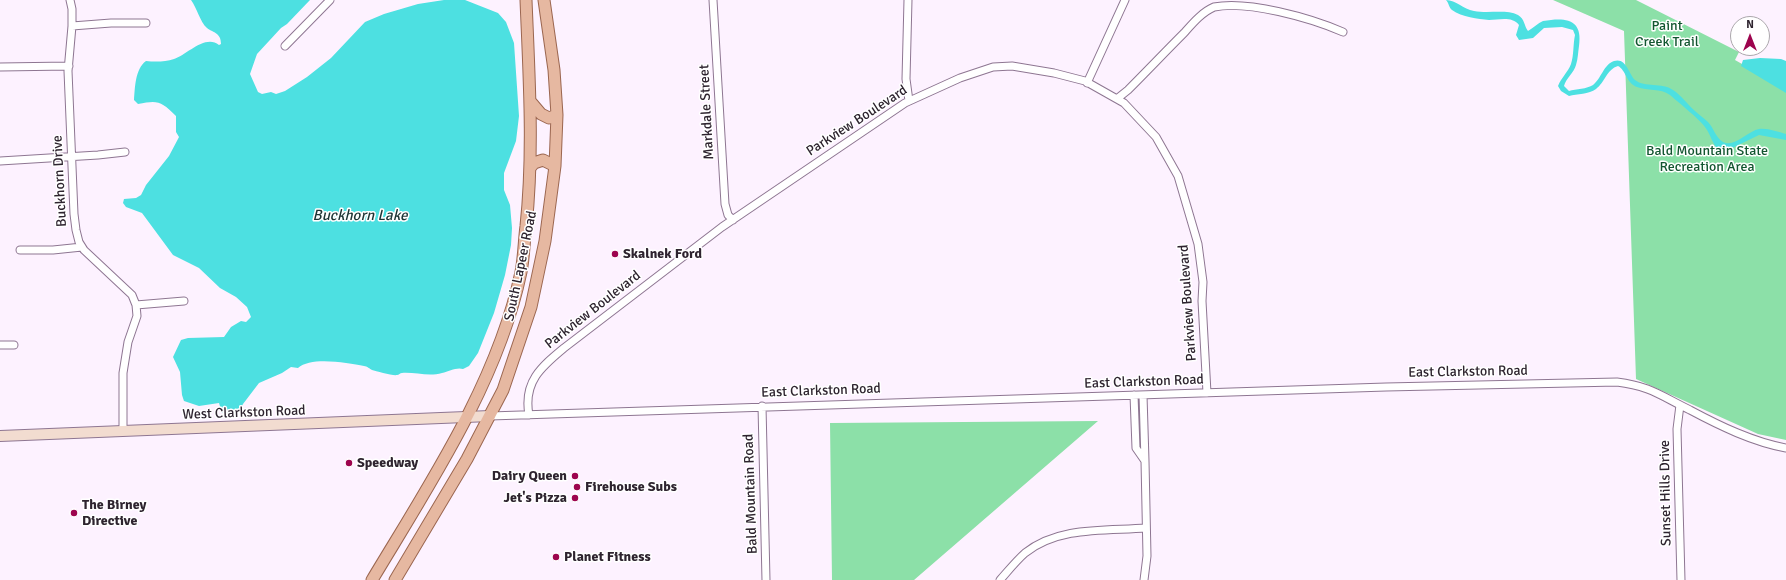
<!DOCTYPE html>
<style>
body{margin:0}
#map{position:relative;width:1786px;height:580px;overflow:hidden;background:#fdf2ff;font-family:Signika,sans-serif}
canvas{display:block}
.north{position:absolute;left:1730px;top:16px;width:40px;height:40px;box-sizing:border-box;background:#fff;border:1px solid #aba7ac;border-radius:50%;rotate:0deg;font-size:11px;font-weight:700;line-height:16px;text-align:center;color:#2e242f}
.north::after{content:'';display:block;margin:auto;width:14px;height:18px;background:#9d044e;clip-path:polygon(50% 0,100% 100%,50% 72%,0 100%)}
</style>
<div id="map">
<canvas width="1786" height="580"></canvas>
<div class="north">N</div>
</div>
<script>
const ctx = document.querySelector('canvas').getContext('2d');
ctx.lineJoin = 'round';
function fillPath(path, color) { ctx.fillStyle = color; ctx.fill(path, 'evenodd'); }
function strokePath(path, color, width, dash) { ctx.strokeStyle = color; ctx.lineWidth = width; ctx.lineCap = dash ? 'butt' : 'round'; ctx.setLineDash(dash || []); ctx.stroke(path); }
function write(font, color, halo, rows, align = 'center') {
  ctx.font = font + ' Signika,sans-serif'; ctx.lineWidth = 3; ctx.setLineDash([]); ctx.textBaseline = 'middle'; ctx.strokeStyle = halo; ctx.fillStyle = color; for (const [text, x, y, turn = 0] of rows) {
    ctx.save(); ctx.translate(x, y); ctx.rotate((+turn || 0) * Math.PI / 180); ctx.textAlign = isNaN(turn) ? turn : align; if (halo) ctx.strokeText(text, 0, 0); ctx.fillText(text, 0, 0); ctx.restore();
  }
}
fillPath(new Path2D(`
 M1553,0h83l103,52 -4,8 51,29v351l-28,-6 -122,-55 -12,-348z
 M1098,421l-184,159h-82l-2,-157z`), '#8ce0a8');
fillPath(new Path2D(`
 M191,0h119l-23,24 -6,4 -24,26 -7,20 8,18 4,2 9,-2 5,2 9,-3 22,-14 24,-19 34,-36 19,-8 34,-10 26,-4h21l33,13 8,9 8,21 5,73 -3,25 -12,32v17l6,15 2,23 -1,17 -6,30 -11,38 -16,40 -9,13 -6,3c-6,-2 -14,2 -21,4 -13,4 -27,-1 -40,0 -2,0 -3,2 -5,2 -4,1 -21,-4 -25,-5 -2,-1 -5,-4 -8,-4 -16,-3 -53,-10 -66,2l-7,-1 -9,6 -23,10 -16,21 -4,8 -17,1 -3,-10 -20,3 -15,-5 -2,-6 -2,-23 -7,-15 8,-17 7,-2 36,-1 7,-10 10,-6 5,1 5,-5 -4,-10 -11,-10 -16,-9 -21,-20 -26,-13 -31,-42 -16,-6 -3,-4 1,-4 12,-1 5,-3 5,-10 23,-29 10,-19 -3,-5v-16c-15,-15 -18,-16 -38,-12l-4,-4c1,-12 1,-31 12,-39 9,1 19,1 28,-2 13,-4 31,-25 45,-14l2,-1c0,-11 -7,-11 -14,-16 -7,-6 -10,-20 -16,-28z
 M1446,0c10,0 17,9 28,11 14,3 32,-2 44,4 7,4 6,11 10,16 5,-3 10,-8 15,-10 23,-4 40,-2 36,25 -1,6 -1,13 -3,19 -2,8 -10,13 -12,21l5,5c7,-2 18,-2 24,-6 8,-6 11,-21 21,-24 12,-4 15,13 21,19 10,8 27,2 38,10 8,5 14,14 22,21 4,4 9,7 13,11 6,6 7,15 15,20 11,6 25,-11 36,-13 9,-1 19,3 27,5v6l-27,-5 -31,15 -3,3c-10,-1 -13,-15 -18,-23 -5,-9 -28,-27 -37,-35 -10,-7 -22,-4 -33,-8 -11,-4 -11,-17 -19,-21 -11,3 -13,16 -22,23 -7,5 -19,5 -27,7l-8,-5 -3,-5c3,-8 10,-14 13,-22 3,-9 2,-20 4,-29l-2,-5 -11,-3 -18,1 -11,10 -14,2 -3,-5 3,-10c-7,-9 -20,-5 -30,-5 -11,-1 -27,-3 -37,-10 -3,-2 -3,-7 -6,-10z
 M1760,58l21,1 5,2v32l-45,-27 2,-6z`), '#4de0e1');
const minor = new Path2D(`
 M70,0l2,9v17l-4,45 6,143 2,16 3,12 5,8 48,45 4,10 1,11 -9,26 -5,31v58
 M713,0l12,204 3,11 5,5
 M908,0l-2,79 3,22
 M72,26l39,-3h35
 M285,46l45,-46
 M0,67l69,-1
 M1087,83l38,-83
 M1118,98l10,-8c19,-19 37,-38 56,-57 8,-9 18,-21 30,-26 33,-7 97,11 129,25
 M0,161l98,-6 27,-3
 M20,250h33l29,-3
 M136,305l48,-4
 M0,345h14
 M1134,395l2,53 9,13 -2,-66
 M1680,405l-3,24 4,151
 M762,406l4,174
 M529,415c-6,-33 12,-48 35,-67l158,-121 183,-124 55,-25 33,-11 19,-1 42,7 31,8 39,22 32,34 22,39 20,68 5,38 -1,19 5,92
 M490,416l896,-29 231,-5c33,4 44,14 73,28 30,16 63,32 96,38
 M1000,580c8,-9 16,-19 25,-27 34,-27 81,-22 121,-25
 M1144,580l3,-24 -2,-95`);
const secondary = new Path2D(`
 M0,436l490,-20`);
const primary = new Path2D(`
 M530,101l11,13 8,4 8,-3
 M530,168l4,-5 9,-3 12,6
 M372,580c57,-95 126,-198 149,-308 3,-15 3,-31 5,-46 8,-75 3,-151 0,-226
 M395,580l72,-121 36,-69 28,-83 14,-66 10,-75 2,-51 -3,-45 -10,-70`);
strokePath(minor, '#8e7692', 9);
strokePath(secondary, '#8e7692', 12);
strokePath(primary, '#9b6650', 13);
strokePath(minor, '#fff', 7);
strokePath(secondary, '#f2dcd0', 10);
strokePath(primary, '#e6b8a1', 11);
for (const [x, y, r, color] of [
 [615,254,4,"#9d044e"],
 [349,463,4,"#9d044e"],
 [575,476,4,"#9d044e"],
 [577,487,4,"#9d044e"],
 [575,498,4,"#9d044e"],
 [74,513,4,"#9d044e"],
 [556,557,4,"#9d044e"]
]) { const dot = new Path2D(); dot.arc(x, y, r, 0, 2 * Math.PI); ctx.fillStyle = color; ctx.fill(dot); strokePath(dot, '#fff', 1.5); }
write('14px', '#125630', '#fff', [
 ["Paint",1667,26],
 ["Creek Trail",1667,42],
 ["Bald Mountain State",1707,151],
 ["Recreation Area",1707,167]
]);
write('14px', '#2e242f', '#fff', [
 ["Markdale Street",707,112,-93],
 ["Parkview Boulevard",857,121,-33],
 ["Buckhorn Drive",60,181,-93],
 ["South Lapeer Road",521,266,-78],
 ["Parkview Boulevard",1188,303,-94],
 ["Parkview Boulevard",593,310,-38],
 ["East Clarkston Road",1468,372,-1],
 ["East Clarkston Road",1144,382,-2],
 ["East Clarkston Road",821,391,-2],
 ["West Clarkston Road",244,413,-2],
 ["Sunset Hills Drive",1666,493,-91],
 ["Bald Mountain Road",751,494,-92]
]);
write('bold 14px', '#2e242f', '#fff', [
 ["Skalnek Ford",623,254],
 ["Speedway",357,463],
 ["Dairy Queen",567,476,"right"],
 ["Firehouse Subs",585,487],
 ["Jet's Pizza",567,498,"right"],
 ["The Birney",82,505],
 ["Directive",82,521],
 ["Planet Fitness",564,557]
], 'left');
write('italic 15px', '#1c3434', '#fff', [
 ["Buckhorn Lake",360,216]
]);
</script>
